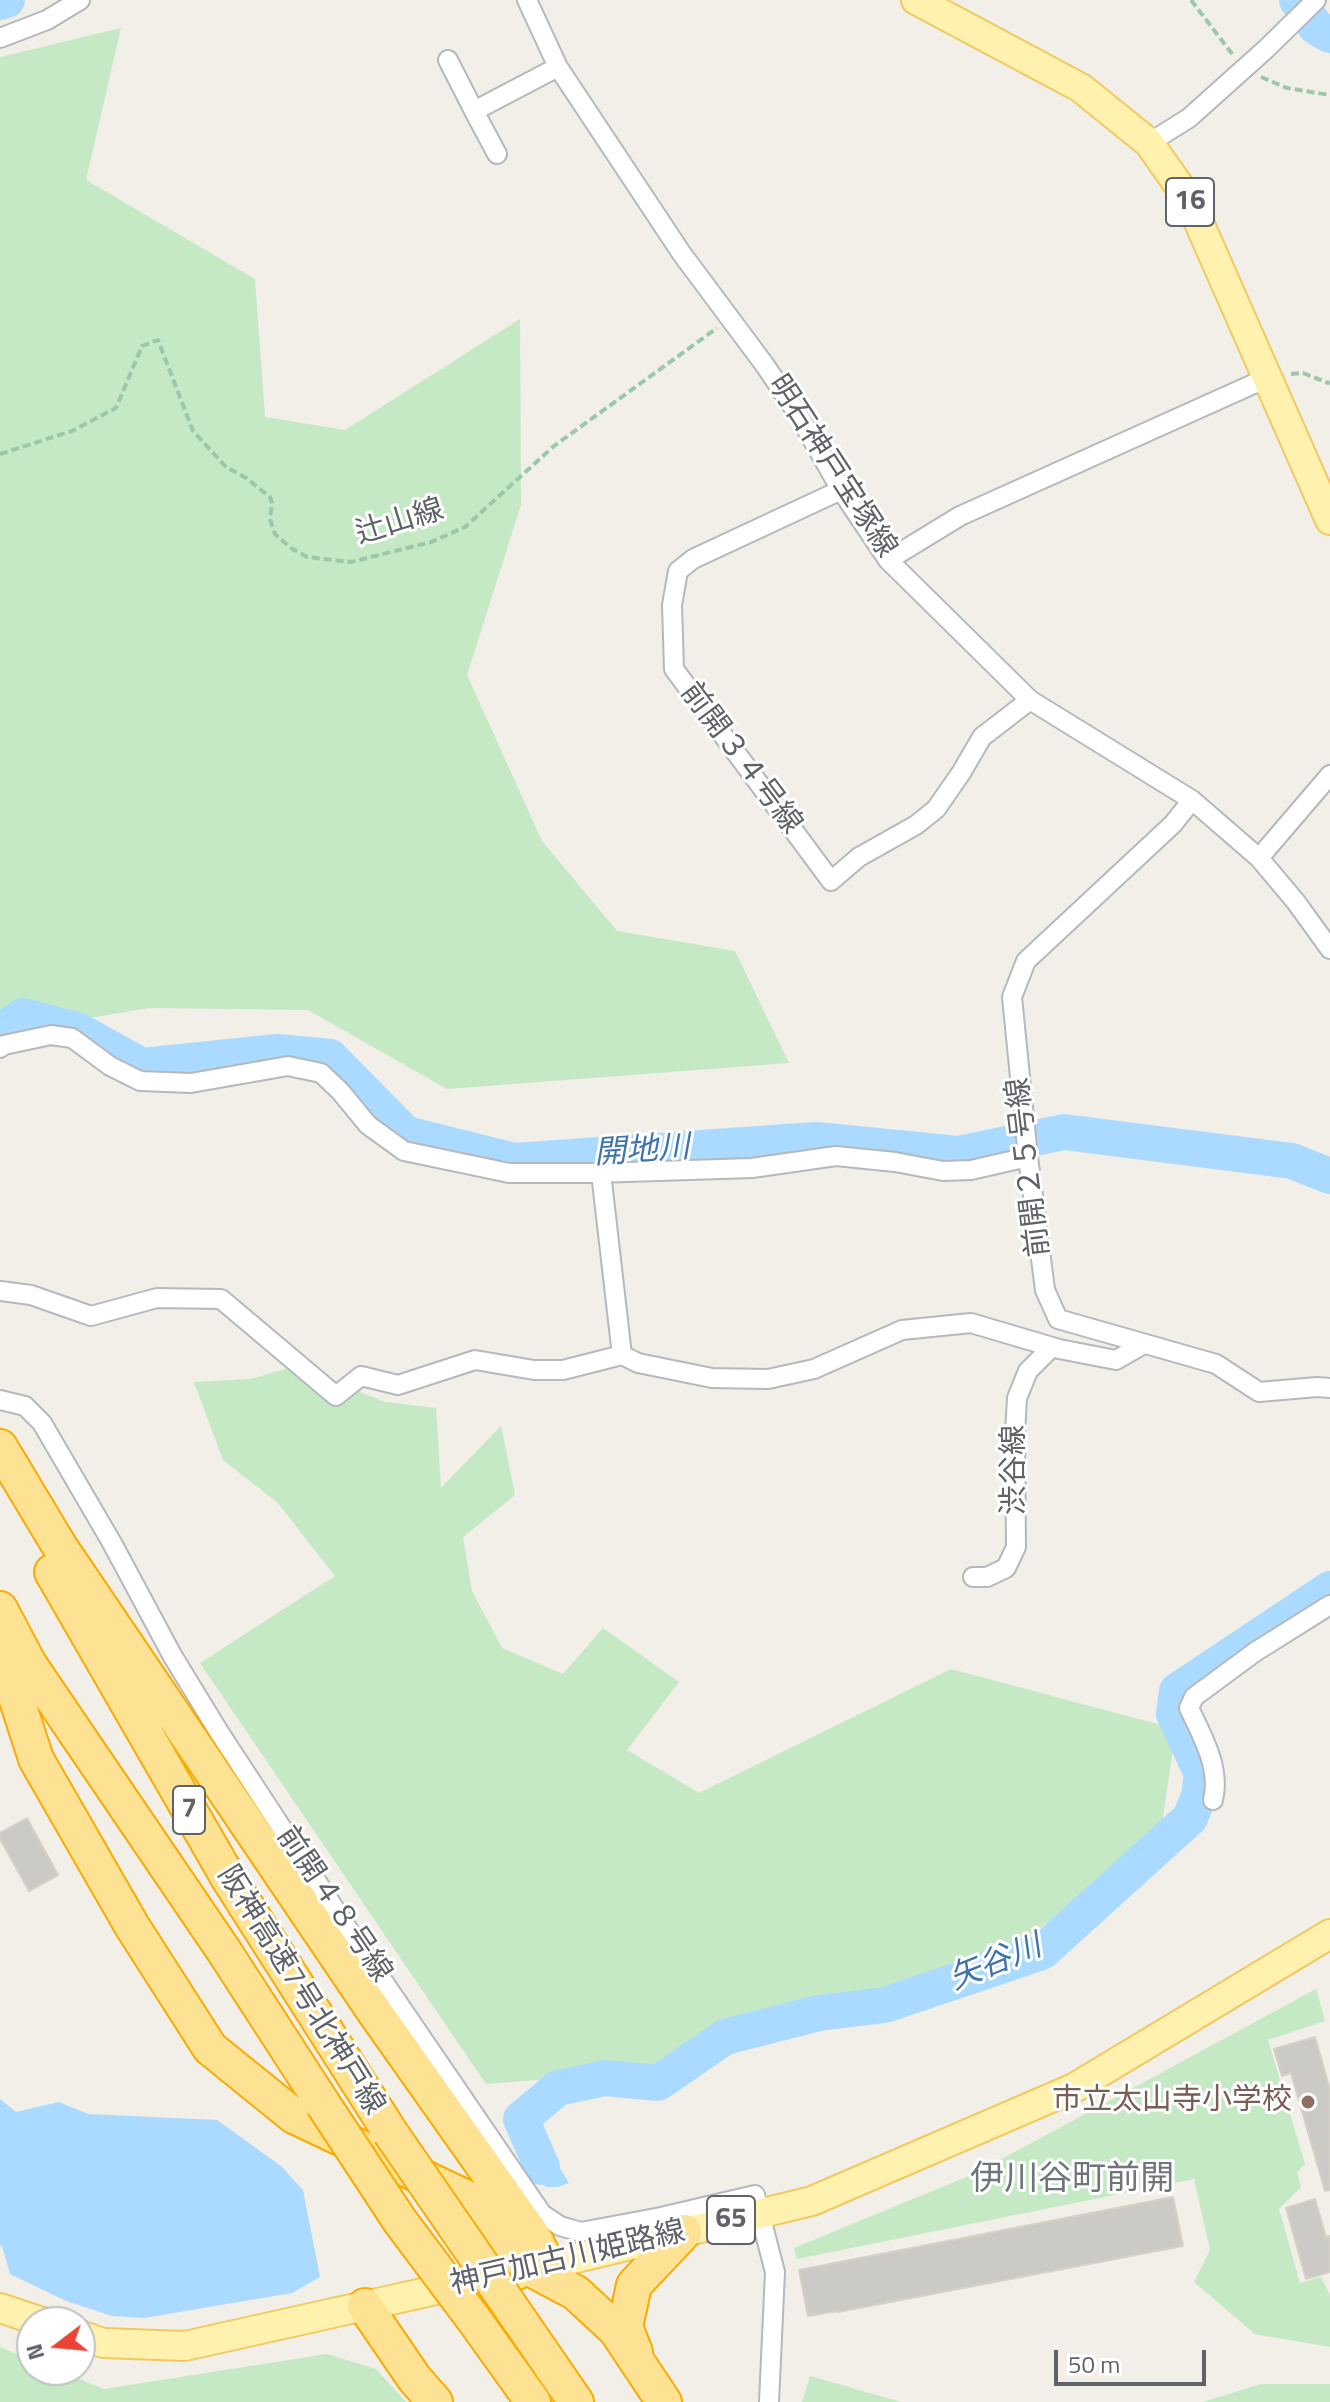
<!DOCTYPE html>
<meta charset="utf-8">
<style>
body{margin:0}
#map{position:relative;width:1330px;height:2402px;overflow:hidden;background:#f1efe8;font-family:"Titillium Web",sans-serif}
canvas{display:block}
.north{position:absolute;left:16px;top:2306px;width:80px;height:80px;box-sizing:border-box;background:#fff;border:2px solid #bfc1c3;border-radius:50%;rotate:254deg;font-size:22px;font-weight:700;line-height:32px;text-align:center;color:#5f6368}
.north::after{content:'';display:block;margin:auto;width:28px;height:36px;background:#ea4335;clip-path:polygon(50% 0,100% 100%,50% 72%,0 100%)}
.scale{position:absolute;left:1054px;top:2350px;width:152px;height:36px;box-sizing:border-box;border:4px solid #5f6368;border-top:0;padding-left:10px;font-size:24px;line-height:28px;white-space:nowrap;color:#5f6368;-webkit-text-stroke:6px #fff;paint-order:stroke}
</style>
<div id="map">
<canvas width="1330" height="2402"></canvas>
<div class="north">N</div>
<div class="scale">50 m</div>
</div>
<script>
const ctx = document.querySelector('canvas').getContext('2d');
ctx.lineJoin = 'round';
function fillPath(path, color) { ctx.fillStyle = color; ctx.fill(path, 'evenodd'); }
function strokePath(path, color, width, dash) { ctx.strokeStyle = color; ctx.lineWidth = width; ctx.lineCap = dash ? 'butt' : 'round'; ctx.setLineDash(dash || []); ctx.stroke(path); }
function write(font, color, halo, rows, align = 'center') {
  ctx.font = font + ' "Titillium Web","Noto Sans JP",sans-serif'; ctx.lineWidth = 6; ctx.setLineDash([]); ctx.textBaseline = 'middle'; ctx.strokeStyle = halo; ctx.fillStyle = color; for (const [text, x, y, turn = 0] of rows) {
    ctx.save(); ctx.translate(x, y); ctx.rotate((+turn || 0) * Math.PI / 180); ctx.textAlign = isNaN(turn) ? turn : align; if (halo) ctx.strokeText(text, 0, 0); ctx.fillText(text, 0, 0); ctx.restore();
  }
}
fillPath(new Path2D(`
 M121,28l-35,152 169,99 10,138 80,13 175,-111 1,186 -54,170 75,166 75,90 118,20 54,112 -342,26 -139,-79 -159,-2 -149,25v-976z
 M293,1367l93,35 50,6 5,80 60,-62 14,69 -52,42 9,54 30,57 61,26 40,-46 76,54 -52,68 72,43 252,-124 225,60 -16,109 -165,124 -167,54 -180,55 -162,13 -286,-421 135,-87 -57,-73 -55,-43 -29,-78 56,-3z
 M1316,1989l9,32 -57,19 37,124 -8,8 4,15 -22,22 21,74 21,-6 9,18v52l-75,-13 -61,-52 16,-32 -16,-71 -397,80 -3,-11 182,-75z
 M0,2347l32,13v10h25l47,19 223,-35 49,15 30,33h-406z
 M810,2376l91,26h-99z
 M1261,2384h69v18h-127z`), '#c5e8c5');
fillPath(new Path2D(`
 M0,2099l16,13 43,-10 29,12 129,6 64,46 22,24 17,87 -28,16 -148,25 -32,-2 -46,-15 -56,-27 -8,-28 -2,-1z
 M530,2119l39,64 -11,4h-12l-28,-39z`), '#aadaff');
strokePath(new Path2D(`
 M1297,0l19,27 14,8
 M0,2l7,-2
 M0,1032l23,-16 56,15 63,35 136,-14 52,5 76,77 108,27 302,-21 142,14 106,-22 228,29 38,15
 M542,2167l-21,-48 37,-31 47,-10 53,5 67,-46 94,-24 66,-8 157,-53 148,-134 9,-22 3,-22 -28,-60 3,-23 153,-102`), '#aadaff', 36);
const building = new Path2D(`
 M27,1818l31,57 -29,16 -29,-52v-6z
 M1315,2037l15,53v100l-5,1 -34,-118 -9,3 -8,-27z
 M1173,2197l10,49 -345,66v-1l-30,5 -9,-46z
 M1315,2199l11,38 4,-1v36l-24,7 -20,-71z`);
fillPath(building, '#cccac5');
strokePath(building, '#d6d1c6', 2);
const minor = new Path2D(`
 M527,0l31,67 124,187 82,110 34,50 43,76 47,70 142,140 162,100 67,58 37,44 34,47
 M0,38l47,-18 33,-20
 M448,60l26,51 84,-44
 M474,111l23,43
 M1149,143l40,-25 77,-69 50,-49
 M841,490l-148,69 -15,12 -6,34 2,64 157,212 28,-24 57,-32 20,-16 25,-36 21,-36 48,-37
 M888,560l72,-44 309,-139
 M1192,800l-19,24 -147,137 -14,36 16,160 17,133 13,29 158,45 43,28 58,-5 13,1
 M1259,858l71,-83
 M0,1048l4,-3 47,-10 21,3 38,28 30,15 51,2 97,-17 33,7 19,18 28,34 36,26 105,22h87l156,-5 84,-12 59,6 48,9 28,-1 57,-13
 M601,1173l21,182
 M0,1291l31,4 60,21 66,-18 64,1 115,97 25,-20 37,9 77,-25 59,10h29l59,-15 16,8 74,15 56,1 46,-10 88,-39 69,-7 88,26 57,11 28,-16
 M0,1400l25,6 17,17 70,120 60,112 47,77 136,208 187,274 18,12 21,6 80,-15 94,-22 20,77 -6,130
 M973,1577h14l19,-9 10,-21 -1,-114 2,-35 11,-27 24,-24
 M1213,1800c8,-32 -11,-64 -24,-92l5,-11 61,-45 75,-47`);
const primary = new Path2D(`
 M916,0l165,88 68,55 40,57 141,320
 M0,2308l42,14
 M80,2335l23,8 82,3 363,-81 264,-64 262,-113 256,-154`);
const motorway = new Path2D(`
 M0,1447l60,100 316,467 157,222 15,29
 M52,1572l177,307 161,253
 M0,1609l29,55 195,287 99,153
 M0,1648l36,111 96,167 78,122 84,68 177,84 39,48 7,24
 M531,2269l45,24 40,37 48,72
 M365,2306l49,72 21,24
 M512,2309l64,93
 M472,2317l61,85
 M635,2352l-10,-25 9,-42 50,-53`);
strokePath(minor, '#b5b8bc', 22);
strokePath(primary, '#f2c960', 32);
strokePath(motorway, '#f9ab00', 38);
strokePath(new Path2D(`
 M1191,0l42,55
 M1261,77l26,11 43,7
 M1291,374l12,-1 25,10 2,-1
 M0,454l72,-23 44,-23 26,-62 16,-6 35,91 33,36 20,11 24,19 2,6 -2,16 5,15 16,14 16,9 44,5 80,-20 34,-15 89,-81 163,-118`), '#9cc7a9', 4, [8, 4]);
strokePath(minor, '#fff', 18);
strokePath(primary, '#fff2af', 28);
strokePath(motorway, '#fde293', 34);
const motorwayBridge = new Path2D(`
 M323,2104l77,117 72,96
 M390,2132l122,177`);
strokePath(motorwayBridge, '#f9ab00', 38, []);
strokePath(motorwayBridge, '#fde293', 34);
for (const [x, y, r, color] of [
 [1308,2102,8,"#8d6e63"]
]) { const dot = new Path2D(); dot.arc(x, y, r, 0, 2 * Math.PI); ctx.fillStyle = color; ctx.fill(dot); strokePath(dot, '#fff', 3); }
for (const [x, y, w] of [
 [1190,202,48],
 [189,1810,32],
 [731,2220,48]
]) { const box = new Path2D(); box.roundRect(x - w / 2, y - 24, w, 48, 6); ctx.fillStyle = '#fff'; ctx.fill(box); strokePath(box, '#5f6368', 2); }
write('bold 28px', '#5f6368', null, [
 ["16",1190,202],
 ["7",189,1810],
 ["65",731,2220]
]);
write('30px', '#5f6368', '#fff', [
 ["明石神戸宝塚線",831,467,57],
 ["辻山線",400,523,-17],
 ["前開３４号線",740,759,53],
 ["前開２５号線",1030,1167,-97],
 ["渋谷線",1016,1470,-90],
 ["前開４８号線",333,1905,56],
 ["阪神高速7号北神戸線",300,1991,58],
 ["神戸加古川姫路線",568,2259,-13]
]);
write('30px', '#785e54', '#fff', [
 ["市立太山寺小学校",1292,2102]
], 'right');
write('italic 32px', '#4174aa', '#fff', [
 ["開地川",642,1152,-4],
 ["矢谷川",996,1964,-22]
]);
write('34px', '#70757a', '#fff', [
 ["伊川谷町前開",1072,2181]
]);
</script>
